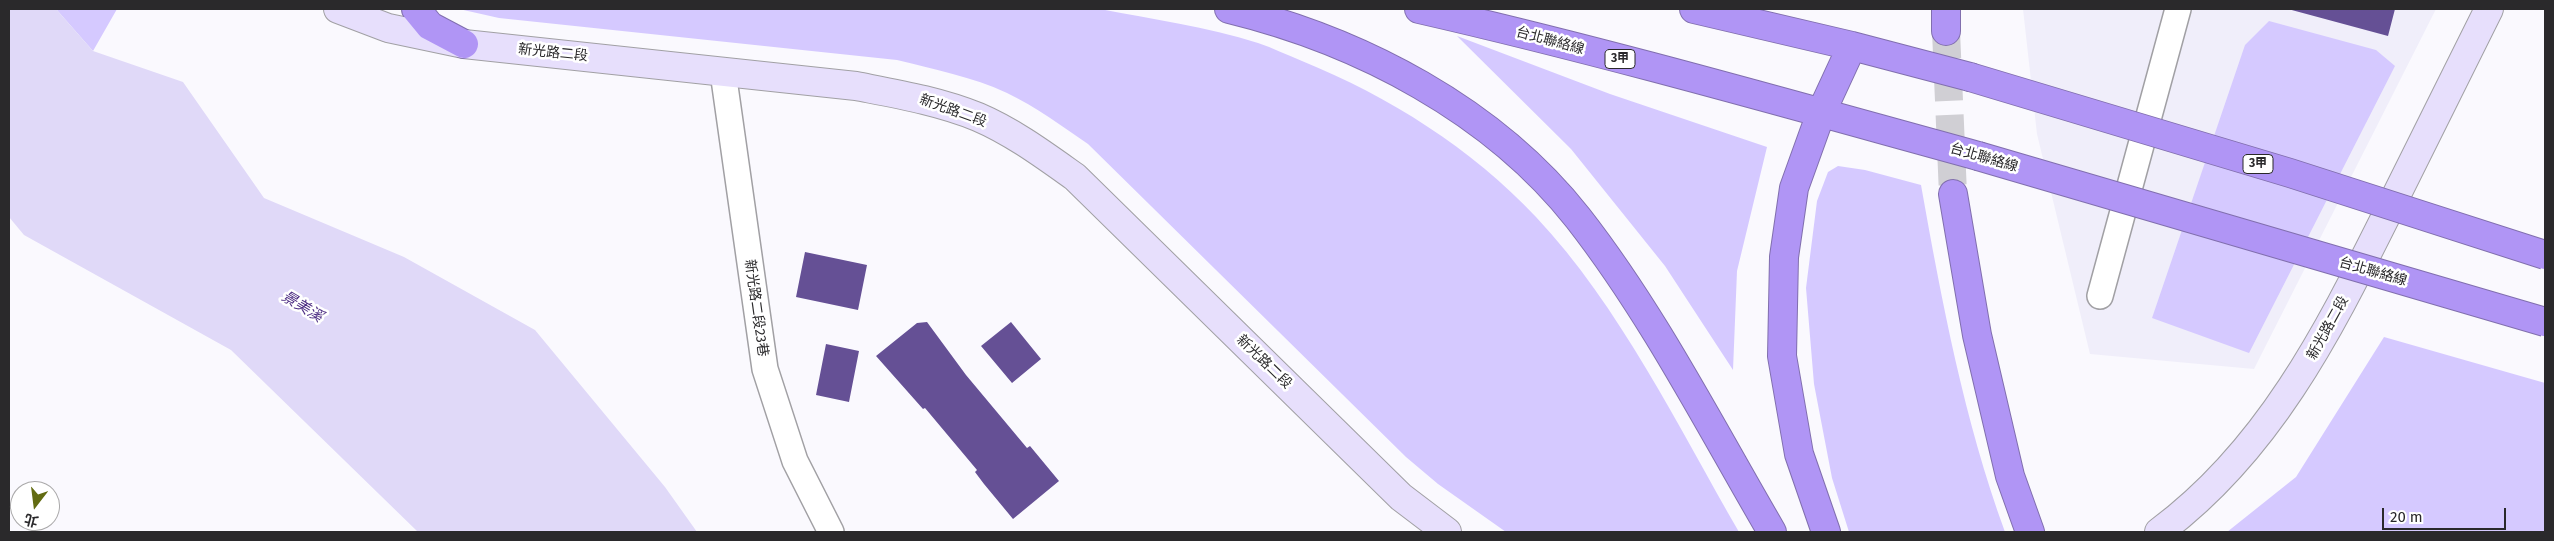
<!DOCTYPE html>
<meta charset="utf-8">
<style>
body{margin:0}
#map{position:relative;width:2554px;height:541px;overflow:hidden;background:#faf9fe;font-family:"Fira Sans","Noto Sans TC",sans-serif}
canvas{display:block}
.frame{position:absolute;inset:0;border:10px solid #2a292b;pointer-events:none}
.north{position:absolute;left:10px;top:481px;width:50px;height:50px;box-sizing:border-box;background:#fff;border:1px solid #aaa9aa;border-radius:50%;rotate:195deg;font-size:14px;font-weight:700;line-height:20px;text-align:center;color:#2a292b}
.north::after{content:'';display:block;margin:auto;width:18px;height:22px;background:#626b11;clip-path:polygon(50% 0,100% 100%,50% 72%,0 100%)}
.scale{position:absolute;left:2382px;top:508px;width:124px;height:22px;box-sizing:border-box;border:2px solid #2a292b;border-top:0;padding-left:6px;font-size:15px;line-height:18px;white-space:nowrap;color:#2a292b;-webkit-text-stroke:4px #fff;paint-order:stroke}
</style>
<div id="map">
<canvas width="2554" height="541"></canvas>
<div class="frame"></div>
<div class="north">北</div>
<div class="scale">20 m</div>
</div>
<script>
const ctx = document.querySelector('canvas').getContext('2d');
ctx.lineJoin = 'round';
function fillPath(path, color) { ctx.fillStyle = color; ctx.fill(path, 'evenodd'); }
function strokePath(path, color, width, dash) { ctx.strokeStyle = color; ctx.lineWidth = width; ctx.lineCap = dash ? 'butt' : 'round'; ctx.setLineDash(dash || []); ctx.stroke(path); }
function write(font, color, halo, rows, align = 'center') {
  ctx.font = font + ' "Fira Sans","Noto Sans TC",sans-serif'; ctx.lineWidth = 5; ctx.setLineDash([]); ctx.textBaseline = 'middle'; ctx.strokeStyle = halo; ctx.fillStyle = color; for (const [text, x, y, turn = 0] of rows) {
    ctx.save(); ctx.translate(x, y); ctx.rotate((+turn || 0) * Math.PI / 180); ctx.textAlign = isNaN(turn) ? turn : align; if (halo) ctx.strokeText(text, 0, 0); ctx.fillText(text, 0, 0); ctx.restore();
  }
}
fillPath(new Path2D(`
 M2023,9h413l-182,360 -164,-15 -53,-220z`), '#f0eefa');
fillPath(new Path2D(`
 M56,9h61l-24,42z
 M459,9h641c52,10 107,18 158,34 15,5 29,12 44,18 88,36 169,87 234,156 83,88 143,211 203,315h-233l-68,-48 -32,-27 -318,-313c-26,-18 -52,-37 -81,-51 -34,-16 -74,-24 -110,-33l-398,-42z
 M2269,21l107,29 19,16 -146,287 -97,-35 93,-273z
 M1457,36l153,58 157,53 -30,124 -4,99 -68,-104 -94,-117z
 M1838,166l27,4 56,15c21,118 43,234 84,347h-156l-17,-54 -18,-94 -8,-96 11,-87 11,-29z
 M2384,337l161,46v149h-318l69,-55z`), '#d5c9ff');
fillPath(new Path2D(`
 M9,9h47l37,42 90,31 81,116 140,59 131,73 130,157 32,45h-279l-187,-182 -207,-115 -15,-18z`), '#e0d9f8');
fillPath(new Path2D(`
 M2288,9h107l-7,27z
 M805,252l62,13 -9,45 -62,-13z
 M927,322l39,53 61,73 3,-2 29,35 -46,38 -29,-35 -9,-12 2,-2 -52,-62 -2,1 -47,-53 41,-33z
 M1011,322l30,37 -29,24 -31,-37z
 M826,344l33,7 -10,51 -33,-7z`), '#655095');
strokePath(new Path2D(`
 M1946,31l7,163`), '#d0cfd4', 28, [28, 14]);
const lane = new Path2D(`
 M723,72l42,297 30,92 36,71
 M2100,296l78,-287`);
const secondary = new Path2D(`
 M338,9l50,19 76,16 392,42c41,8 83,15 122,31 35,15 66,38 97,60l326,320 46,35
 M2159,532c109,-81 168,-198 227,-316 35,-69 69,-138 103,-207`);
const highway = new Path2D(`
 M416,9l14,17 34,18
 M1229,9c131,32 264,101 349,209 75,96 132,208 194,314
 M1419,9c188,43 373,96 559,147
 M1694,9l158,37 118,31
 M1946,31v-22
 M1953,194l24,141 33,141 20,56
 M1826,532l-27,-78 -17,-98 2,-99 10,-69 27,-75 31,-67`);
strokePath(lane, '#a1a0a4', 28);
strokePath(secondary, '#a1a0a4', 30);
strokePath(highway, '#816fae', 30);
strokePath(lane, '#fff', 25);
strokePath(secondary, '#e7dffc', 28);
strokePath(highway, '#b095f5', 28);
const highwayBridge = new Path2D(`
 M1970,77l320,96 255,82
 M1978,156l567,166`);
strokePath(highwayBridge, '#816fae', 30, []);
strokePath(highwayBridge, '#b095f5', 28);
for (const [x, y, w] of [
 [1620,59,30],
 [2258,164,30]
]) { const box = new Path2D(); box.roundRect(x - w / 2, y - 9.5, w, 19, 4); ctx.fillStyle = '#fff'; ctx.fill(box); strokePath(box, '#2a292b', 1); }
write('bold 12px', '#2a292b', null, [
 ["3甲",1620,59],
 ["3甲",2258,164]
]);
write('14px', '#2a292b', '#fff', [
 ["台北聯絡線",1550,41,15],
 ["新光路二段",553,53,6],
 ["新光路二段",953,111,20],
 ["台北聯絡線",1984,158,16],
 ["台北聯絡線",2373,272,16],
 ["新光路二段23巷",756,308,82],
 ["新光路二段",2328,328,-61],
 ["新光路二段",1264,362,44]
]);
write('italic 15px', '#4b2b82', '#fff', [
 ["景美溪",302,307,31]
]);
</script>
